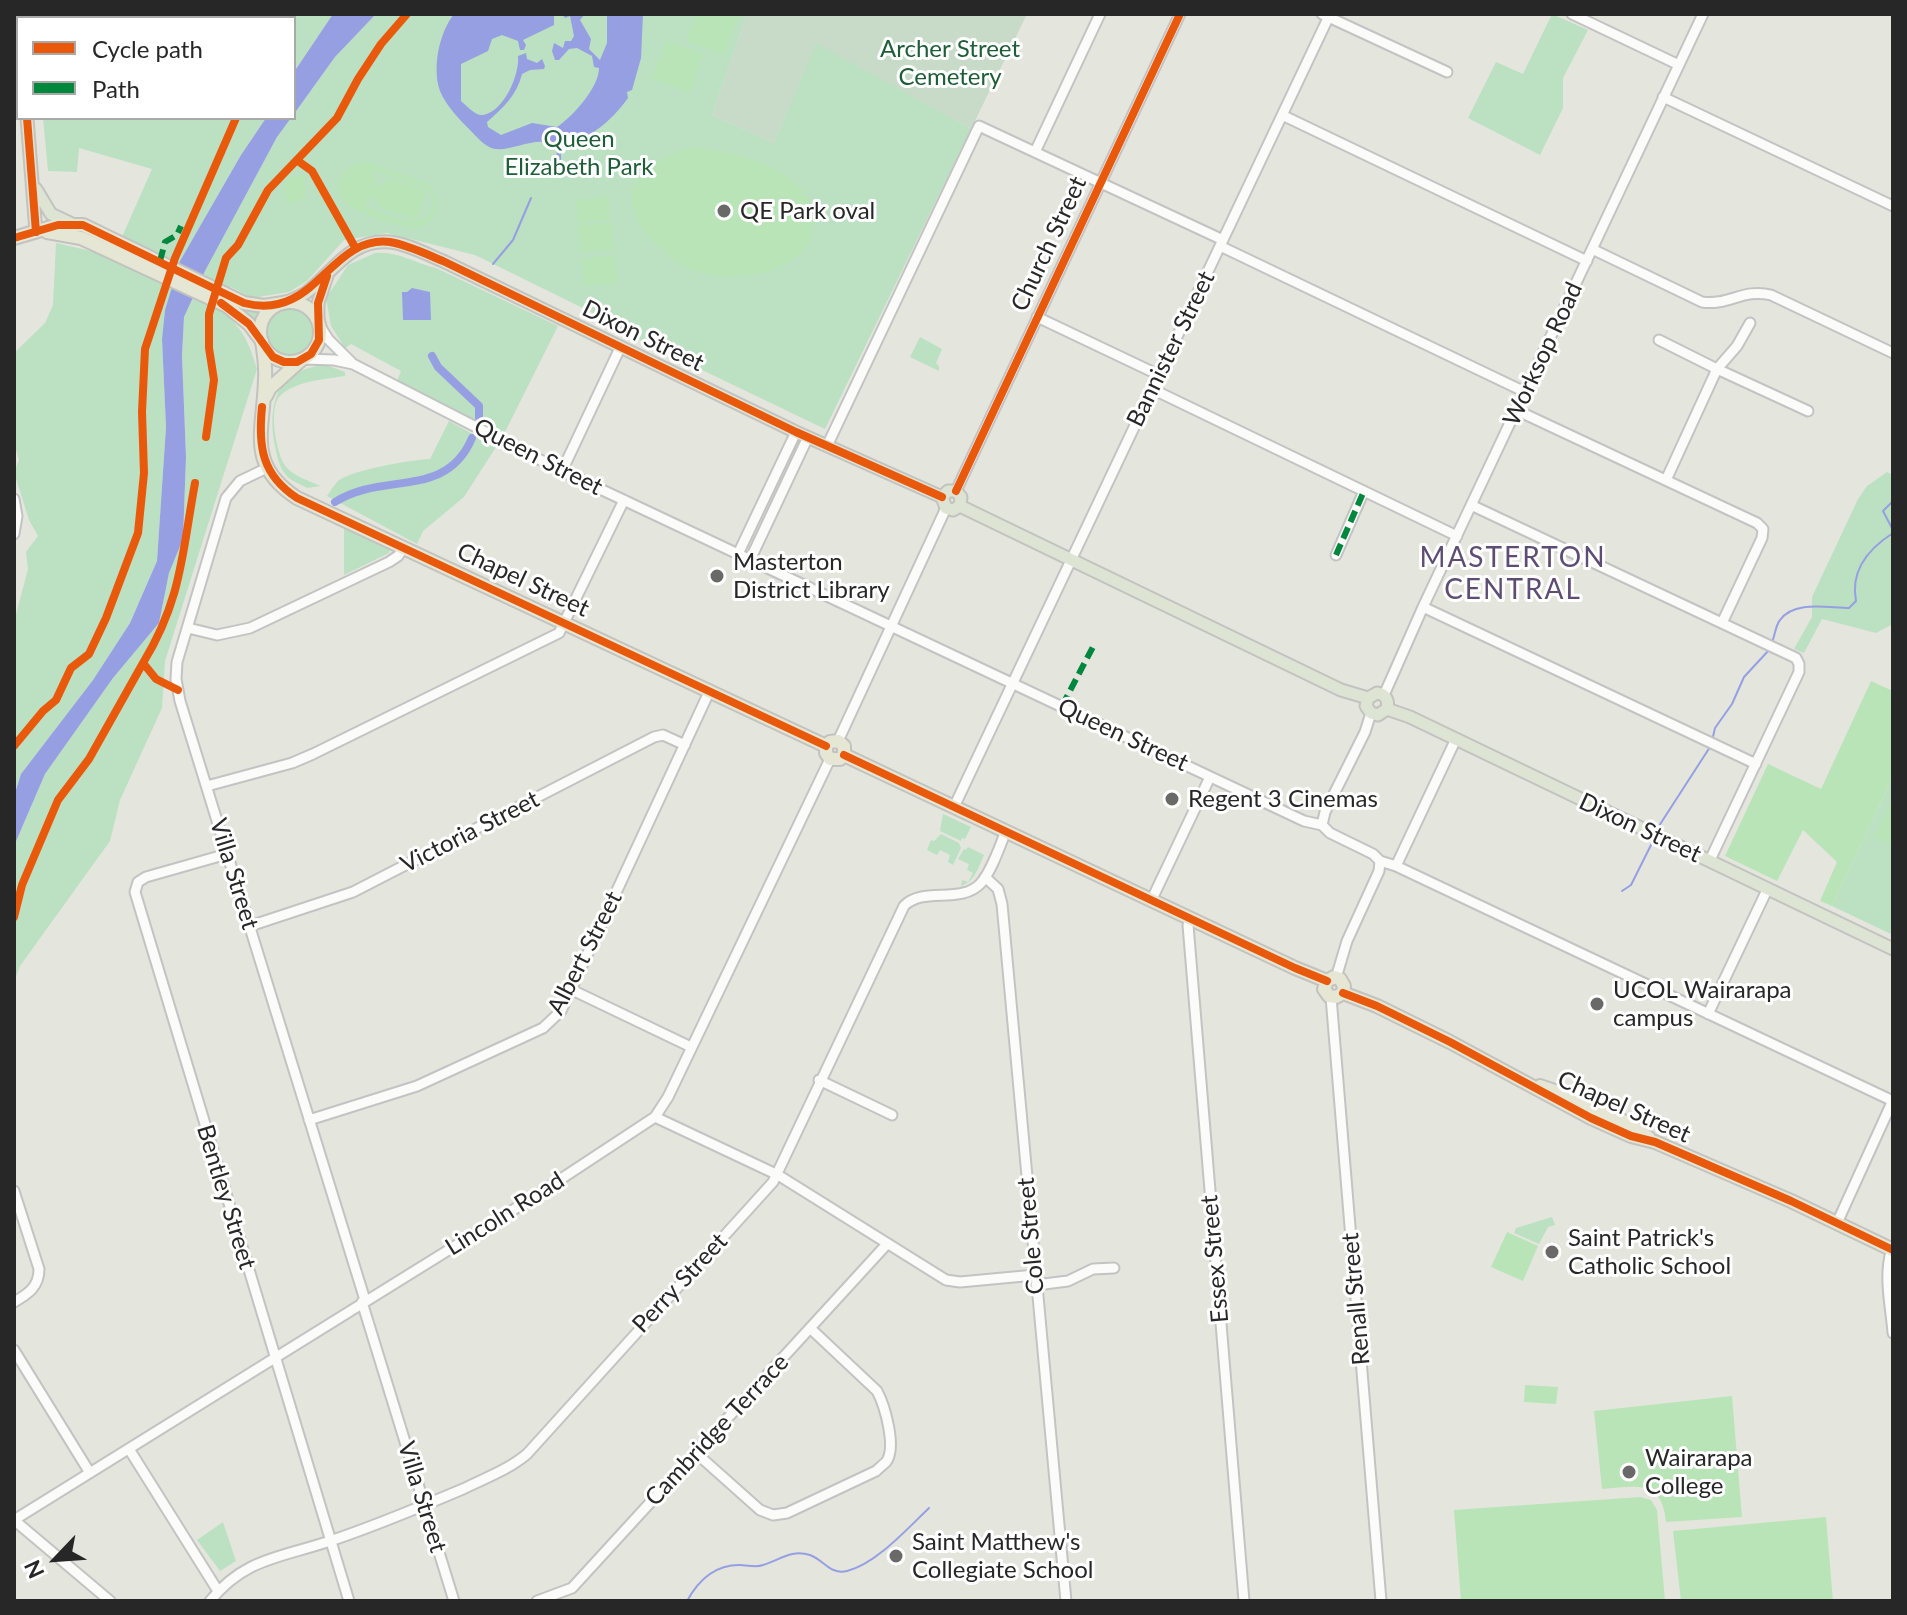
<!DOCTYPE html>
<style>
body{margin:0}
#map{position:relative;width:1907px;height:1615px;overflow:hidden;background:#e4e6de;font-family:Lato,sans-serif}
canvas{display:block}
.frame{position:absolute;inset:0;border:16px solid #272727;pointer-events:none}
.legend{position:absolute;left:16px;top:16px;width:280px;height:104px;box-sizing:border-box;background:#fff;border:2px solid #a9a9a9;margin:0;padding:10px 14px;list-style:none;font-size:24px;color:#272727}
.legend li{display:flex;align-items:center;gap:16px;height:40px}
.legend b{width:40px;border:2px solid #a9a9a9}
.north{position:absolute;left:16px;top:1519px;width:80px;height:80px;-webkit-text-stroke:6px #fff;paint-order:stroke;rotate:245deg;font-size:22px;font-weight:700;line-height:32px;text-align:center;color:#272727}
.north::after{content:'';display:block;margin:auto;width:28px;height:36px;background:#272727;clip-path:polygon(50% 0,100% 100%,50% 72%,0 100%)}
</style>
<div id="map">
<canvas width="1907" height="1615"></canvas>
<div class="frame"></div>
<ul class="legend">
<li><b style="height:10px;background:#e8590c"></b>Cycle path</li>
<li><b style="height:10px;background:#00873e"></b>Path</li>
</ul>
<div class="north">N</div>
</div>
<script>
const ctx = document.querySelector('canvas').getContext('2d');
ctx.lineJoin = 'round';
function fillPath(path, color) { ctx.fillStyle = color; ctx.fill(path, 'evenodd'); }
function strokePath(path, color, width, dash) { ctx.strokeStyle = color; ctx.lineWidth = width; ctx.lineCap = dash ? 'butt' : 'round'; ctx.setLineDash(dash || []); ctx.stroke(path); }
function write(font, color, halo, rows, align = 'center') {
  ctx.font = font + ' Lato,sans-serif'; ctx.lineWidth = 6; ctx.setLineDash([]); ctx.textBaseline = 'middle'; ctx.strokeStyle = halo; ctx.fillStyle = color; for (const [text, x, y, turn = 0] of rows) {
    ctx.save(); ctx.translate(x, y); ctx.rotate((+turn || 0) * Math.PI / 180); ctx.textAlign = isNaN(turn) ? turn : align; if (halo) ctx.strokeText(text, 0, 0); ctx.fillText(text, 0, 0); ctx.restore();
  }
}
fillPath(new Path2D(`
 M32,14h301l-39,58v-54h-261z
 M376,14h371l-35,101 62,28 42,-101 155,87 -146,300 -202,-97 -5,2 -20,-10 3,-7 -126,-62 -88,-22 -43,7 -37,41 -18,11 -37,6 -21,-11 -4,10 32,12 -5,11 -16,-14 -13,-6 -4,10c22,18 28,33 36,59l-92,292 -3,47 -42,92 -10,41 -90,125 -6,16v-136l31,-72 68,-96 46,-55 10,-50 14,-34 3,-82 -4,-101 2,-39 13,-30 -20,-10 -12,33 -3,29 4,88 -9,134 -27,62 -37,57 -72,94 -7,21v-173l14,-53 -2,-17 12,-16 -9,-16 -15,-48 5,-12 -5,-17v-90l31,-30 8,-18 3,-62 48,11 53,28 12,-24 -47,-21 30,-68 -73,-21 -2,24 -29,-1 -5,-53h223l-25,37 -61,106 18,23 79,-147 14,-19h3v-4l41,-57z
 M1552,14l36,16 -25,48v30l-23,47 -72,-37 28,-56 27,12z
 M375,253c23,-2 39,10 61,15l122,58 -54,108 -107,-53 4,-10 -50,-27 -6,4 -14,-22 -5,-28 22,-33z
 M264 332a26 26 0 1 1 52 0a26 26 0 1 1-52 0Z
 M920,337l22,12 -6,14 3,3v5l-29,-14z
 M326,365l19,7v4c-19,3 -50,5 -65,20 -12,11 -4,61 7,72 7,8 23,13 33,18l-13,2c-6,-4 -17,-7 -21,-13 -7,-7 -9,-20 -11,-29 -8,-43 2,-77 51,-81z
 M449,421l47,26 -32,50 -41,34 -6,13 -90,-48c3,-4 7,-11 11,-15 13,-11 73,-21 92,-22z
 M1887,472l6,3v149l-17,9 -54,-14 -18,34 -10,-4 18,-32v-20l46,-98 9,-13z
 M344,528l46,22 -1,3 -45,22z
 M1893,777v158l-61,-29z
 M943,814l28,13 -6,12 -3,-1 -1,3 -21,-10z
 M941,834l18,9 2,5 -8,17 -5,-3 2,-7 -10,-5 -3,5 -10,-5 4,-10 3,1z
 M968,847l16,8c-6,13 -9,26 -23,31l1,-6 6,2 5,-9 -6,-3 2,-6 -11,-5 6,-10 2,1z
 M1552,1217l3,8 -7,2 -9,17 -25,-11 2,-5z
 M223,1522l13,39 -16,10 -23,-31z`), '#bbe0c2');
fillPath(new Path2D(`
 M747,14h280l-56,115 -155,-86 -42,100 -62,-28z`), '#c8dac8');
fillPath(new Path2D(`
 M696,14l43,2 -15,39 -38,-14z
 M666,40l38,14 -14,39 -39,-14z
 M690,148c43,0 138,25 123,85 -5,20 -25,32 -43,38 -24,7 -55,8 -78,-1 -15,-6 -28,-17 -39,-28 -44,-46 -16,-80 37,-94z
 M367,161l61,23c11,12 12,26 2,38l-16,7c-21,-7 -91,-18 -73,-52 5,-11 15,-14 26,-16zM371,170l54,18c5,6 11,14 6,23 -11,22 -48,2 -65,-4l2,-8 5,-3 4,2 2,9 34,12 5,-2 7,-23 -2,-4 -36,-12 -7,8 -6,-4 2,-5z
 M291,176h12l3,13 -2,8 -13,8c-9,-5 -6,-17 -5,-25z
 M608,196l2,23 -32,4 -3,-23z
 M611,222l3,28 -34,3 -3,-28z
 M615,255l3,28 -35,3 -2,-28z
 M1871,681l22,10v86l-61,129 -12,-5 17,-39 -34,-32 -26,51 -52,-25 43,-92 53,25z
 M1893,798v48l-19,-9z
 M1507,1232l31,14 -15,35 -32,-14z
 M1525,1385l33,2 -2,17 -32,-2z
 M1732,1396l10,121 -76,5c-4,-43 -29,-36 -64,-33l-8,-78z
 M1640,1497l11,3 6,10 8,91h-204l-7,-91z
 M1826,1517l7,84h-152l-8,-70z`), '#b9e4b8');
fillPath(new Path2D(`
 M333,14h43l-41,43 -41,57v-42z
 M454,14h100v11l-31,15 3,5 -2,5h-4l-2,-9 -16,-6 -10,4 -4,12 -27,13v37c6,5 14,15 22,14 21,-3 37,-41 35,-59l8,-3 1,6 10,4 5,-4 3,7 -1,3 -14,1 -8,4c-5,21 -19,34 -35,48l1,5 13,8 31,-12 25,4c15,-10 42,-39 42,-59l-5,-1 -2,-11 -15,-8 -8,1 -10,11h-4l-3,-9 2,-8 9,5 2,-7h6l3,-5 -4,-20 -5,2 -3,-4h23l-5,6 11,19 -2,10 11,11 7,-17v-29h36l-2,44 -9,32 -5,2 1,6c-19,26 -37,39 -67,49v13l-19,17 -2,-2 17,-17 -1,-12c-18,-12 -41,5 -61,3 -10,-2 -17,-11 -24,-18 -11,-11 -25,-25 -31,-40 -8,-23 -1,-58 14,-77z
 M266,118h25l-14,19 -72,134 -21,46 -2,39 4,101 -3,82 -14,34 -10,50 -46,55 -68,96 -31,72v-50l7,-22 72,-94 37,-57 27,-62 9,-134 -4,-88 3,-29 15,-49 61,-106z
 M412,288l18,4 1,28h-28l-1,-28h5z`), '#969fe2');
strokePath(new Path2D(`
 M493,264l20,-24 18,-42
 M1893,501l-10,10 10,19
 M1771,645c4,-8 4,-19 9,-25 14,-20 48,-12 69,-12l7,-7c-6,-31 12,-52 37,-68
 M1712,741l3,-13 17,-24 12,-27 25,-27
 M1657,829l53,-82
 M1622,891l9,-6 21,-42
 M687,1601c11,-20 28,-36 52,-36 9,0 17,3 24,0 17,-5 28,-16 47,-10 14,5 20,20 37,16 29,-7 61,-43 82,-63`), '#969fe2', 2);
strokePath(new Path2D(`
 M432,356l6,11 41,39v14
 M335,502c48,-31 111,-2 137,-64`), '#969fe2', 8);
const minor = new Path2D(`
 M1322,14l125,58
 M1572,14l107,51
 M14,49l4,-1
 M1663,97l230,109
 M1282,115l305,146
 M1035,152l65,-138
 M1220,246l305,146
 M1592,249l110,53c27,4 41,-14 69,-7l122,58
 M1037,317l122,58
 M318,323l10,16 23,23
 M1659,340l58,29 20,-23 13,-23
 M304,359l30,1 19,4 209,107 742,350 18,4 8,8 43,21 7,7 16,5 497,235
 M1152,389l305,147
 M1516,410l241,113 6,6 -1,9 -40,85
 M827,446l152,-320 244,114
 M267,468l-27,13 -14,17 -49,164 -1,17 4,22 185,599
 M562,471l58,-123
 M1666,480l51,-111 91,42
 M956,491l224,-477
 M14,499l3,17 -3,18
 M1471,505l325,153 3,6v8l-89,188
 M738,554l58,-122
 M1336,555l28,-64
 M750,560l58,-123
 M1423,607l333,157
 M188,628l29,7 33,-7 139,-66 9,-6 6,-9
 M1384,695l39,-88 280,-593
 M838,741l108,-233
 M207,786l85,-23 21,-9 246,-121 65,-133
 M954,807l376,-793
 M1322,825l3,-13 40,-80 6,-19
 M227,854l-81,23 -8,5 -3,10 214,709
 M1396,866l59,-125
 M985,877l13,12 4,15 64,697
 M1152,899l58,-122
 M1191,918l-3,7 56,676
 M250,926l103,-34 301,-155 9,-2 22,10
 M1336,978l11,-37 32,-70 1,-10
 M570,989l121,58
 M1331,997l50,604
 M1708,1014l59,-124
 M819,1080l73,35
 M655,1117l123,58 168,105 14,2 75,-7
 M309,1120l108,-34 126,-58 18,-17 149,-321
 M14,1191l25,78c0,18 -11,25 -25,33
 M1837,1223l56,-123
 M1892,1249c-9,26 -1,57 1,84
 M1036,1285l32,-4 25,-12 21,-1
 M362,1302l92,299
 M14,1350l76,123
 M129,1449l89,142
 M696,1453l64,57 13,5 14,-2 89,-42c1,-1 9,-8 10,-9 11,-14 -1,-56 -9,-71l-67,-63
 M14,1520l515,-320 126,-83 13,-20 162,-338
 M14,1520l96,81
 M210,1601c34,-42 68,-43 117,-59 46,-15 91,-34 136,-53 22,-11 45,-19 64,-35l246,-272 131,-276c19,-20 57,-1 77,-23 11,-13 18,-35 25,-52
 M537,1601l35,-13 315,-344`);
const major = new Path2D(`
 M19,14l1,4
 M27,118l9,114
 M36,189l15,25 19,9
 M284,303c8,-3 16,-6 23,-11 26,-20 44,-54 83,-50 18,2 36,12 53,19l353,171 146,65
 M318,321v-18l9,-27
 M942,497l6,-6h8l5,6 -1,9
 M942,497l4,11 7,2 7,-4
 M960,506l381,184 27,8
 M1368,698l-2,8 5,7 7,2 9,-6
 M1368,698l9,-5c9,1 12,8 10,16
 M1387,709l23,8 483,232`);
const highway = new Path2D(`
 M47,232l34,6 146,68 22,18 12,16
 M14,238l44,-13h25l161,78 20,3 19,-3
 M260 332a30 30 0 1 1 60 0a30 30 0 1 1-60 0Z
 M262,341c2,13 4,26 3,38 -1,51 -20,85 32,119l529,248
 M266,396l4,-8 30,-27
 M826,746v7l4,6h10l4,-4
 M826,746l4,-4 8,-1 6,5v9
 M844,755l451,213 32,13
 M1327,981l-3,8 5,7 7,1 7,-4
 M1327,981l7,-4 6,2 4,7 -1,7
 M1343,993l34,13 73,36 141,76 40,18 24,6 136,59 102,49
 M1540,1086c37,12 79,28 109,52`);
strokePath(minor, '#c4c3c3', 13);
strokePath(major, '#c2c3c0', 15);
strokePath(highway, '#c2c3c0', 16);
strokePath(minor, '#fbfbfa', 9);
strokePath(major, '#dee4d4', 11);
strokePath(highway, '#e5e6d3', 12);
strokePath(new Path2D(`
 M160,261l5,-19 12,-7 4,-9
 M1336,555l28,-64
 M1062,706l33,-63`), '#00873e', 6, [12, 6]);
strokePath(new Path2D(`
 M27,118l9,114
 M298,161l14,10 44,78
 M14,238l44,-13h25l161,78c73,19 85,-68 146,-61 18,3 36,12 53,19l353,171 146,65
 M221,303l28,21 24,33 11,5h13l14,-8 8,-14 -1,-37 9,-27
 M262,407c-4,40 0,68 35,91l529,248
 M206,437l8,-57 -5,-32v-34l17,-56 12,-13 30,-55 69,-72 21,-39 23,-35 26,-30
 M956,491l224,-477
 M178,690l-22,-11 -13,-16c39,-64 39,-110 52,-180
 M14,746l29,-35 13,-11 15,-32 18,-14 17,-36 32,-85 6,-60 -2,-61 3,-63 30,-91 61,-140
 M844,755l451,213 32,13
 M14,917l8,-32 36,-85 31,-41 54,-96
 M1343,993l34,13 73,36 141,76 40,18 24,6 136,59 102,49`), '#e8590c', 8);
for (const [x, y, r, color] of [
 [724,211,8,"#696a67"],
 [717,576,8,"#696a67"],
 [1172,799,8,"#696a67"],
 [1597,1004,8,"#696a67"],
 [1552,1252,8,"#696a67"],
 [1629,1472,8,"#696a67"],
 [896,1556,8,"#696a67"]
]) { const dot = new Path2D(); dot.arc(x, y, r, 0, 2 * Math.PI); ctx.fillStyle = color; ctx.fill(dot); strokePath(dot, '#fff', 3); }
write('24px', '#1e5d38', '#fff', [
 ["Archer Street",950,49],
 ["Cemetery",950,77],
 ["Queen",579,139],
 ["Elizabeth Park",579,167]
]);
write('24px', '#272727', '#fff', [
 ["QE Park oval",740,211],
 ["Masterton",733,562],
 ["District Library",733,590],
 ["Regent 3 Cinemas",1188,799],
 ["UCOL Wairarapa",1613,990],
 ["campus",1613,1018],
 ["Saint Patrick's",1568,1238],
 ["Catholic School",1568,1266],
 ["Wairarapa",1645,1458],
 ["College",1645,1486],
 ["Saint Matthew's",912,1542],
 ["Collegiate School",912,1570]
], 'left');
write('24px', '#272727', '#fff', [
 ["Church Street",1049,244,-65],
 ["Dixon Street",643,336,26],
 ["Bannister Street",1171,349,-64],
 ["Worksop Road",1543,354,-65],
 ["Queen Street",538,457,27],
 ["Chapel Street",523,580,25],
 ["Queen Street",1123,735,25],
 ["Dixon Street",1640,828,25],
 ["Victoria Street",470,832,-27],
 ["Villa Street",234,874,73],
 ["Albert Street",585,953,-63],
 ["Chapel Street",1624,1107,24],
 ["Bentley Street",226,1197,73],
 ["Lincoln Road",505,1214,-32],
 ["Cole Street",1031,1236,-95],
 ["Essex Street",1215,1259,-95],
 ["Perry Street",680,1283,-47],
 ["Renall Street",1356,1299,-95],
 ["Cambridge Terrace",717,1430,-47],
 ["Villa Street",422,1497,73]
]);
ctx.letterSpacing = '2px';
write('28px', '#5d4c74', '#fff', [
 ["MASTERTON",1513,558],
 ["CENTRAL",1513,590]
]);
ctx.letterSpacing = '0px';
</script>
